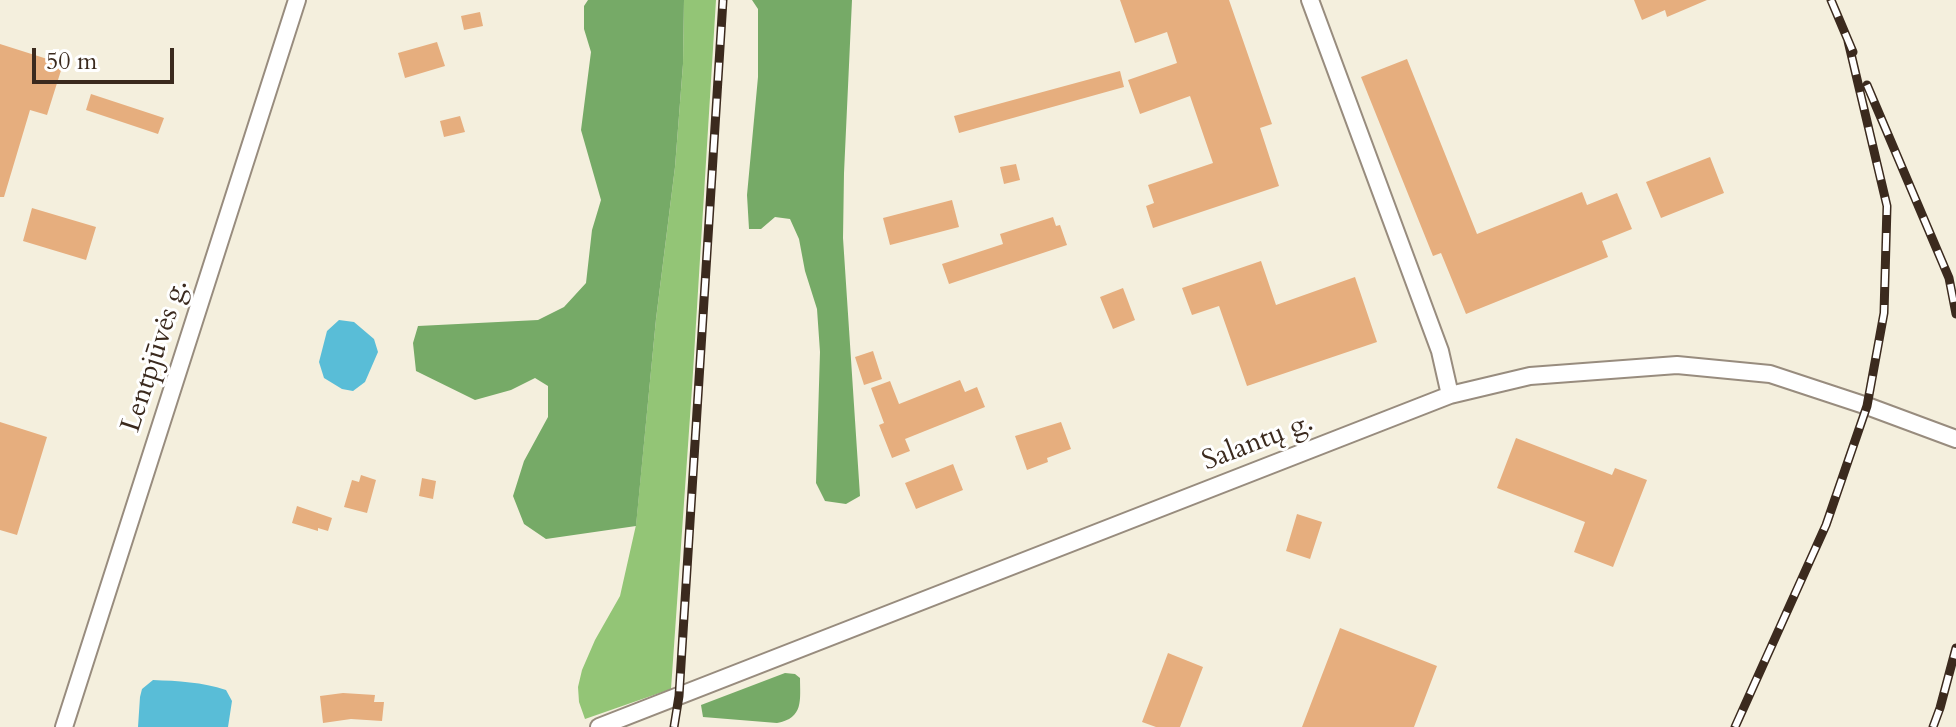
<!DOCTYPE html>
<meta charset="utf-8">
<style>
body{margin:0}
#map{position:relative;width:1956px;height:727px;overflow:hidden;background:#f4efdd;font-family:Cardo,serif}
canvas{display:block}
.scale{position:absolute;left:32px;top:48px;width:142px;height:36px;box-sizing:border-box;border:4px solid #3b2a1e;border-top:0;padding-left:10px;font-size:24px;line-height:28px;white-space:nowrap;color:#3b2a1e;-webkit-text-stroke:6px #fff;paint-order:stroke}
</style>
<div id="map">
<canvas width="1956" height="727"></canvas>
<div class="scale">50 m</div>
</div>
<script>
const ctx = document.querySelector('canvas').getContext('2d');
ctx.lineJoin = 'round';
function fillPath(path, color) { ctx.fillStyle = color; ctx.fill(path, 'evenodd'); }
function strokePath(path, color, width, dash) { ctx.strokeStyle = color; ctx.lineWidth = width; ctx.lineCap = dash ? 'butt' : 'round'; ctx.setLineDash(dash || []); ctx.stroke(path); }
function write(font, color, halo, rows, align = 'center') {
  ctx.font = font + ' Cardo,serif'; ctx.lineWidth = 6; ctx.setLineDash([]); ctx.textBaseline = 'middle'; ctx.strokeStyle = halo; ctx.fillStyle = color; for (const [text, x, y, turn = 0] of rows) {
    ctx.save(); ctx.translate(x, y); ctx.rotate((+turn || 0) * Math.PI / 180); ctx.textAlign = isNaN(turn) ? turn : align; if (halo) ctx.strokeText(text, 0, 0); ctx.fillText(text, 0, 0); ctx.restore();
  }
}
fillPath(new Path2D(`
 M684,0h32l-24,388 -21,301 -86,30 -6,-17 -1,-15 4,-17 13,-30 25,-44 16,-71 20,-206 19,-152 8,-103z`), '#93c576');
fillPath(new Path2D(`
 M588,0h96l-1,64 -8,103 -19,152 -20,207 -90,13 -22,-15 -11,-28 11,-35 24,-44v-31l-13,-8 -24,12 -36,10 -59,-29 -3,-28 5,-17 120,-6 26,-13 22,-24 6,-53 9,-30 -20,-70 10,-78 -7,-23v-23z
 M752,0h100l-8,173 -1,65 17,258 -14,8 -21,-3 -9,-18 4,-131 -3,-43 -12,-38 -6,-32 -9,-20 -15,-2 -14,12h-12l-2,-34 11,-118v-68z
 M785,673l10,1 5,4c0,22 4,40 -23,45l-74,-6 -2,-12z`), '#76aa67');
fillPath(new Path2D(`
 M339,320l15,2 20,17 4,13 -13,30 -12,9 -11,-2 -18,-11 -5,-16 8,-31z
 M153,680c25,1 49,2 73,10l6,11 -4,26h-90l2,-30 2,-8z`), '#59bdd7');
fillPath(new Path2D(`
 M1120,0h109l43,124 -12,4 19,58 -126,42 -7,-22 8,-3 -6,-18 65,-22 -23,-67 -50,18 -12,-34 49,-17 -10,-31 -32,11z
 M1634,0h73l-40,17 -2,-7 -23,10z
 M480,12l3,14 -19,4 -3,-14z
 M437,42l8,24 -40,12 -7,-25z
 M0,44l63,20 -16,51 -17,-5 -26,87h-4z
 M1407,59l70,175 105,-42 5,13 30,-12 15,36 -30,12 6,16 -142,57 -25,-61 -8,3 -72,-179z
 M1120,71l4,16 -165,46 -5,-17z
 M91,94l73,24 -6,16 -72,-24z
 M460,116l5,16 -21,5 -4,-16z
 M1710,157l14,36 -63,25 -15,-36z
 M1016,164l4,16 -16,4 -4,-17z
 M952,200l7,27 -69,18 -7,-27z
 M32,208l64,19 -10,33 -63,-19z
 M1053,217l3,9 4,-1 7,20 -118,39 -7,-20 61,-20 -3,-10z
 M1261,261l15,44 79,-28 22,65 -130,44 -28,-80 -27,9 -10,-27z
 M1123,288l12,32 -22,9 -13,-32z
 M873,351l9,28 -18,6 -9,-28z
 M960,380l5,12 12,-5 8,20 -80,32 5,12 -18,7 -13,-33 5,-2 -13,-35 19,-7 9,23z
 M0,422l47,15 -30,98 -17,-5z
 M1061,422l10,27 -24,9 1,4 -21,8 -12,-34z
 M1516,438l96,37 3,-7 32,12 -34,87 -39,-15 11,-30 -88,-34z
 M953,464l10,26 -47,19 -11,-26z
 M361,475l15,5 -9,33 -23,-6 8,-27 7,2z
 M422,478l14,3 -3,18 -14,-3z
 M297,506l35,12 -4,13 -10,-3v3l-26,-8z
 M1297,514l25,8 -12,37 -24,-8z
 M1340,628l97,38 -23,61h-112z
 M1168,653l35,14 -23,60h-24l-14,-5z
 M343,693l32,2 -1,7h10l-2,19 -31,-2 -28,4 -3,-27z`), '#e6ae7e');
const minor = new Path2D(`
 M1310,0l130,351 10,44
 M64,727l233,-727
 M599,727l851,-332 80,-19 147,-11 93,9 97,32 89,33`);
strokePath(minor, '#988c7e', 20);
strokePath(minor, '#fff', 16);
const rail = new Path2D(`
 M1831,0l22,52
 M1867,85l82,193 7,36
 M674,727l5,-31 44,-696
 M1735,727l91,-202 41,-119 17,-93 3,-107 -39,-165
 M1933,727l7,-19 16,-60`);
strokePath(rail, '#3b2a1e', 9);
strokePath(rail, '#fff', 6, [18]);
write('28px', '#3b2a1e', '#fff', [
 ["Lentpjūvės g.",156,356,-72],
 ["Salantų g.",1258,443,-21]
]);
</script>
